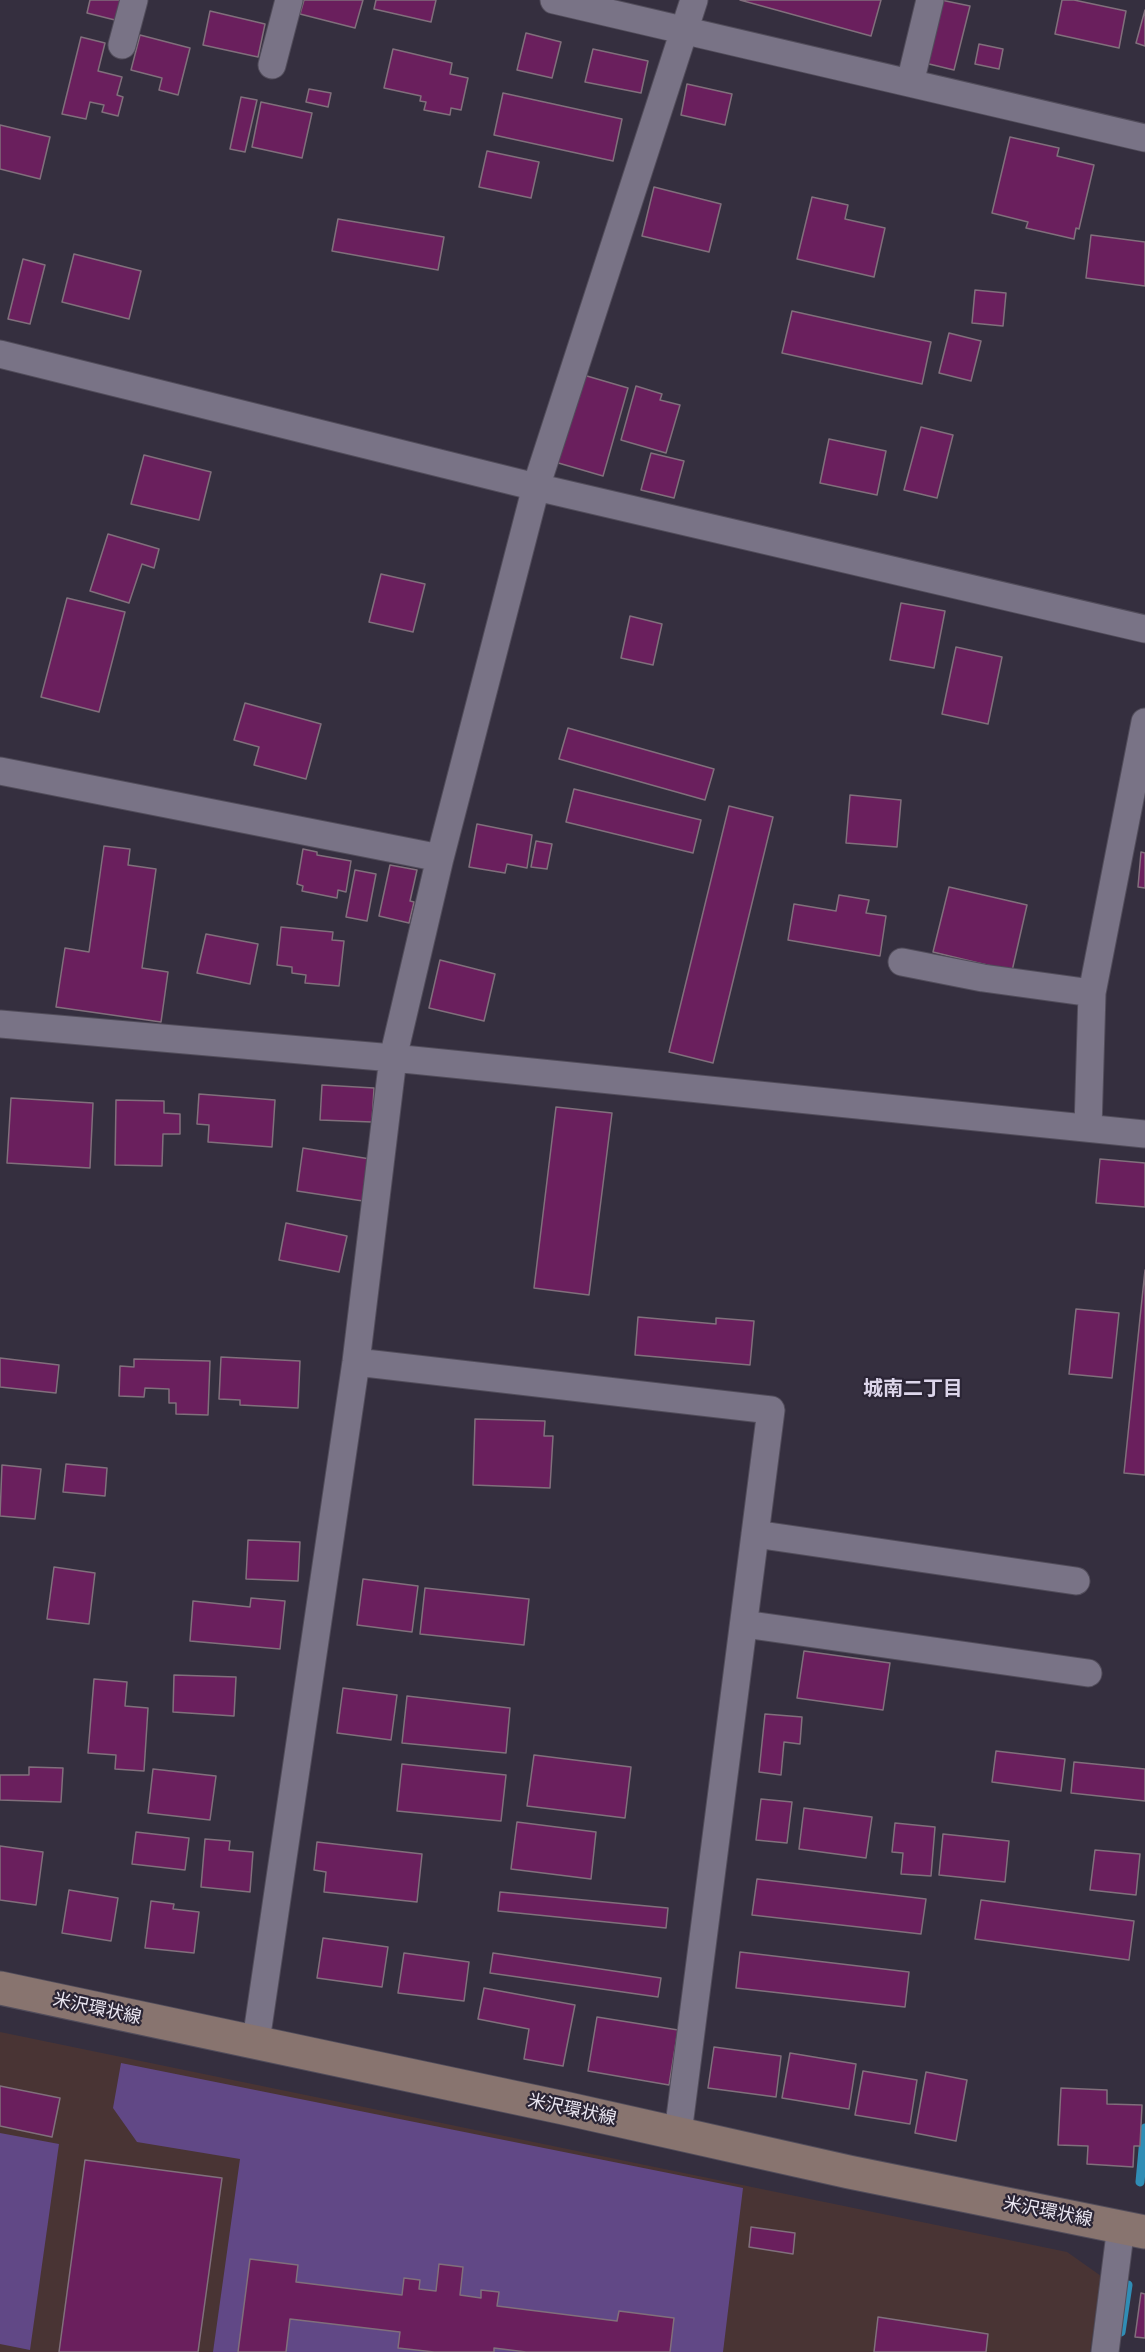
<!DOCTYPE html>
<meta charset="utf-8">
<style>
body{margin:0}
canvas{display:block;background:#352f3f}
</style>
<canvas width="1145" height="2352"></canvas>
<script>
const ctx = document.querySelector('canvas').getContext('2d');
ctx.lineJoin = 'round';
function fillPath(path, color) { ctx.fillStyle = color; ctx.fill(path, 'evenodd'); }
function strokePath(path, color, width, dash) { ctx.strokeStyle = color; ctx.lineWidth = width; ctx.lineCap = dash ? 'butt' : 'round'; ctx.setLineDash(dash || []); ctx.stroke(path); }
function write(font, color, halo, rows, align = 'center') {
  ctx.font = font + ' Lora,"Noto Sans JP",serif'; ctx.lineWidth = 4.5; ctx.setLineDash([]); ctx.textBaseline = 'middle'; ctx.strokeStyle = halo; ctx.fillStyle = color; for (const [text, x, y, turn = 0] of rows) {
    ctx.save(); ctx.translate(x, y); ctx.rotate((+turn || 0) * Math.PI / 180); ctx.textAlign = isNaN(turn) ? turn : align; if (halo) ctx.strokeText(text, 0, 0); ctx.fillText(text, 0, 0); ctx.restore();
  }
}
fillPath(new Path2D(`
 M0,2032l1067,220 34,24 -11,76h-1090z`), '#493434');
fillPath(new Path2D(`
 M121,2063l622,125 -20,164h-510l27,-193 -103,-17 -24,-34z
 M0,2133l59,11 -29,206 -30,-6z`), '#614886');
strokePath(new Path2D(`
 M1140,2182l5,-54
 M1121,2332l7,-47`), '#308db5', 9);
const building = new Path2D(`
 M90,0h34l-5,21 -32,-8z
 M304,0h59l-8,28 -55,-14z
 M376,0h60l-5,22 -57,-13z
 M740,0h141l-10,36z
 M941,0l29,6 -16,64 -29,-7z
 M1062,0h12l52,11 -7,37 -64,-14z
 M1145,10v36l-9,-3z
 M210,11l55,13 -7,33 -55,-12z
 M526,33l35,9 -9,36 -35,-8z
 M140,35l50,13 -12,47 -19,-5 3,-12 -31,-8z
 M81,37l24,6 -7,28 24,6 -5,18 6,2 -5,19 -16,-4 2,-7 -14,-3 -4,17 -24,-5z
 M979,44l24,5 -4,20 -24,-5z
 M393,49l59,14 -2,11 18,4 -7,32 -10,-2 -1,7 -26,-5 2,-8 -6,-1 1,-5 -37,-8z
 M593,49l55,12 -7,32 -56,-11z
 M687,84l45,10 -7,31 -44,-10z
 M309,89l22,4 -3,14 -22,-5z
 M503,93l119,26 -9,42 -119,-26z
 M241,97l16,3 -12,52 -15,-3z
 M261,102l51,11 -10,45 -50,-11z
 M0,125l50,12 -10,42 -40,-10z
 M1010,137l49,11 -2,8 37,9 -15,64 -3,-1 -2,11 -48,-11 2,-6 -36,-9z
 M487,151l52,11 -8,36 -52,-11z
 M654,187l67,17 -12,48 -67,-16z
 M812,197l36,8 -3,14 40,9 -11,49 -77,-18z
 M338,219l106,18 -6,33 -106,-19z
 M1091,235l54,7v44l-59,-8z
 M74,254l67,17 -12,48 -67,-17z
 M23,259l22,6 -15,59 -22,-5z
 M975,290l31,3 -3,33 -31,-3z
 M792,311l139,31 -9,42 -140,-31z
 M949,333l32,8 -10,40 -32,-8z
 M580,374l48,14 -25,88 -48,-14z
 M636,386l26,8 -2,6 20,5 -14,48 -45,-13z
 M921,427l32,8 -16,63 -33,-8z
 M829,439l57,12 -9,44 -57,-12z
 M651,453l33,8 -10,37 -33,-8z
 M144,455l67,17 -12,48 -68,-16z
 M108,534l51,15 -5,19 -12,-4 -13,39 -39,-12z
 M381,574l44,10 -12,48 -44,-10z
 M67,598l58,14 -26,100 -58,-15z
 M901,603l44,8 -11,57 -44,-8z
 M630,616l32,8 -9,41 -32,-7z
 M956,647l46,10 -14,67 -46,-10z
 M245,703l76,21 -15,55 -52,-14 5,-18 -25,-7z
 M568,728l146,41 -9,31 -146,-41z
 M574,789l127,31 -8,33 -127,-31z
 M850,795l51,5 -4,47 -51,-4z
 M729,806l44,11 -60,246 -44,-11z
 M477,824l55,11 -5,33 -20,-4 -2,9 -36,-6z
 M536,841l16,3 -5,25 -16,-2z
 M104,846l26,3 -2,16 28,4 -14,99 26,4 -7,50 -105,-15 9,-59 24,4z
 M303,849l14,3v3l34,6 -5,31 -8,-2 -1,8 -35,-7 1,-5 -6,-2z
 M1141,852l4,1v35l-7,-1z
 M390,865l27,5 -7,31 4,1 -5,21 -30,-7z
 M355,870l21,4 -9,47 -21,-4z
 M949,887l78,18 -15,66 -79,-19z
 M839,895l30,5 -3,13 20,3 -6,40 -92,-16 6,-36 42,7z
 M281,927l52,5 -1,8 12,1 -5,45 -34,-3 1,-8 -14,-2v-6l-15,-2z
 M206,934l52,10 -8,40 -53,-11z
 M440,960l55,14 -11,47 -55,-13z
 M322,1085l52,3 -2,34 -52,-2z
 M199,1094l76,6 -3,47 -64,-5 1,-17 -12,-1z
 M11,1098l82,5 -3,65 -83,-5z
 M116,1100l48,1v12l16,1v20h-17l-1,32 -47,-1z
 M556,1107l56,6 -23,182 -55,-7z
 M303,1148l67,11 -7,42 -66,-10z
 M1100,1159l45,4v44l-49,-4z
 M286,1223l61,13 -8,36 -60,-12z
 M1145,1270v205l-21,-2z
 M1076,1309l43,4 -7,65 -43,-4z
 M638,1317l78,7v-6l38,3 -4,44 -115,-10z
 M221,1357l79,4 -2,47 -58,-3v-5l-21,-1z
 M0,1358l59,7 -3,28 -56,-6z
 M134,1359l76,2 -2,54 -32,-1v-11h-7v-14l-24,-1 -1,9 -25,-1 1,-30 14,1z
 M475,1419l70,2 -1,15h9l-3,52 -77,-3z
 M66,1464l41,4 -2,28 -42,-4z
 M2,1465l39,4 -6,50 -35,-3z
 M248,1540l52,2 -2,39 -52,-2z
 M54,1567l41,6 -6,51 -42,-5z
 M363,1579l55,7 -6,46 -55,-7z
 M425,1588l104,11 -5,46 -104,-11z
 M251,1598l34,3 -5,48 -90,-8 3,-40 57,6z
 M804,1651l86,12 -7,47 -86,-12z
 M174,1675l62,2 -2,39 -61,-4z
 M94,1679l33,3 -2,24 23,2 -4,63 -29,-2 1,-14 -28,-2z
 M343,1688l54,7 -6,45 -54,-7z
 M407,1696l103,12 -4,45 -104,-10z
 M765,1714l37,3 -2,27 -16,-2 -3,33 -22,-3z
 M996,1751l69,8 -4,32 -69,-9z
 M534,1755l97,12 -6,51 -98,-12z
 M1074,1762l71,7v32l-74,-8z
 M402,1764l104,11 -5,46 -104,-10z
 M29,1767l34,1 -2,34 -61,-2v-25h29z
 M153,1769l63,7 -6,44 -62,-7z
 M761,1799l31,3 -5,41 -31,-3z
 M804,1808l68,9 -6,41 -67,-9z
 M517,1822l79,10 -5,47 -80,-10z
 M895,1823l40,4 -4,49 -30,-2 2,-21 -11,-1z
 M136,1832l53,6 -4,32 -53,-6z
 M943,1834l66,7 -4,41 -66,-7z
 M205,1839l25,2 -1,9 24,2 -3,40 -49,-5z
 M317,1842l105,12 -5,48 -93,-10 2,-20 -12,-2z
 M0,1846l43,6 -7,53 -36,-5z
 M1095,1850l45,4 -4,41 -46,-5z
 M757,1879l169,20 -5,35 -169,-19z
 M69,1890l49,8 -7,43 -49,-8z
 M500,1892l168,16 -2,20 -168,-17z
 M981,1900l153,21 -5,39 -154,-21z
 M151,1901l23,3 -1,5 26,3 -5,41 -49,-5z
 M323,1938l65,9 -6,40 -65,-9z
 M740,1952l169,20 -4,35 -169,-19z
 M404,1953l65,9 -5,39 -66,-8z
 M493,1953l168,25 -3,19 -168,-24z
 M484,1988l91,17 -12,61 -39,-7 5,-30 -51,-10z
 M597,2017l81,13 -9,55 -81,-14z
 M714,2047l67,9 -5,41 -68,-9z
 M790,2053l66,11 -7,45 -67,-11z
 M863,2071l54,9 -7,44 -55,-9z
 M926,2072l41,8 -11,61 -41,-8z
 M0,2086l60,12 -8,39 -52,-11z
 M1061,2088l46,2v14l35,1 -2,41h-6l-1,21 -46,-3 1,-18 -30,-1z
 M85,2160l137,18 -24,174h-139z
 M751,2227l44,6 -2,21 -44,-7z
 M250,2259l48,6 -2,17 106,13 2,-17 16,2 -1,9 17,2 3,-27 24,3 -3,28 21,3v-8l18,2 -2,14 120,15 2,-10 55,7 -4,34h-144l-32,-4v4h-60l-36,-4 2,-16 -110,-13 -4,33h-48z
 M1141,2293l4,1v44l-10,-1z
 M878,2317l110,17 -2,18h-112z`);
fillPath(building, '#6a1f5d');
strokePath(building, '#816f7c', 1.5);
const street = new Path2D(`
 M554,0l591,138
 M122,45l12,-45
 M272,65l17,-65
 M910,83l20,-83
 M0,354l536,133 609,142
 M0,771l440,87
 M902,962l81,16 109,15
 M0,1024l393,34 752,76
 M1088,1128l4,-135 53,-271
 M356,1362l415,48 -93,723
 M755,1534l321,47
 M744,1624l344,49
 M256,2041l100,-679 37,-304 47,-200 96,-371 158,-487
 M1105,2352l16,-126`);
const secondary = new Path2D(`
 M0,1988l564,120 285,64 296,60`);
strokePath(street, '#524d5b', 29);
strokePath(secondary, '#524d5b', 35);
strokePath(street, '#797386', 27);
strokePath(secondary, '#88746f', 33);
write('18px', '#ece8f3', '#2b2535', [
 ["米沢環状線",97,2009,12],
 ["米沢環状線",572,2110,12],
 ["米沢環状線",1048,2212,11]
]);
write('bold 20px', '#ddd6eb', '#2b2535', [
 ["城南二丁目",913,1389]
]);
</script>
